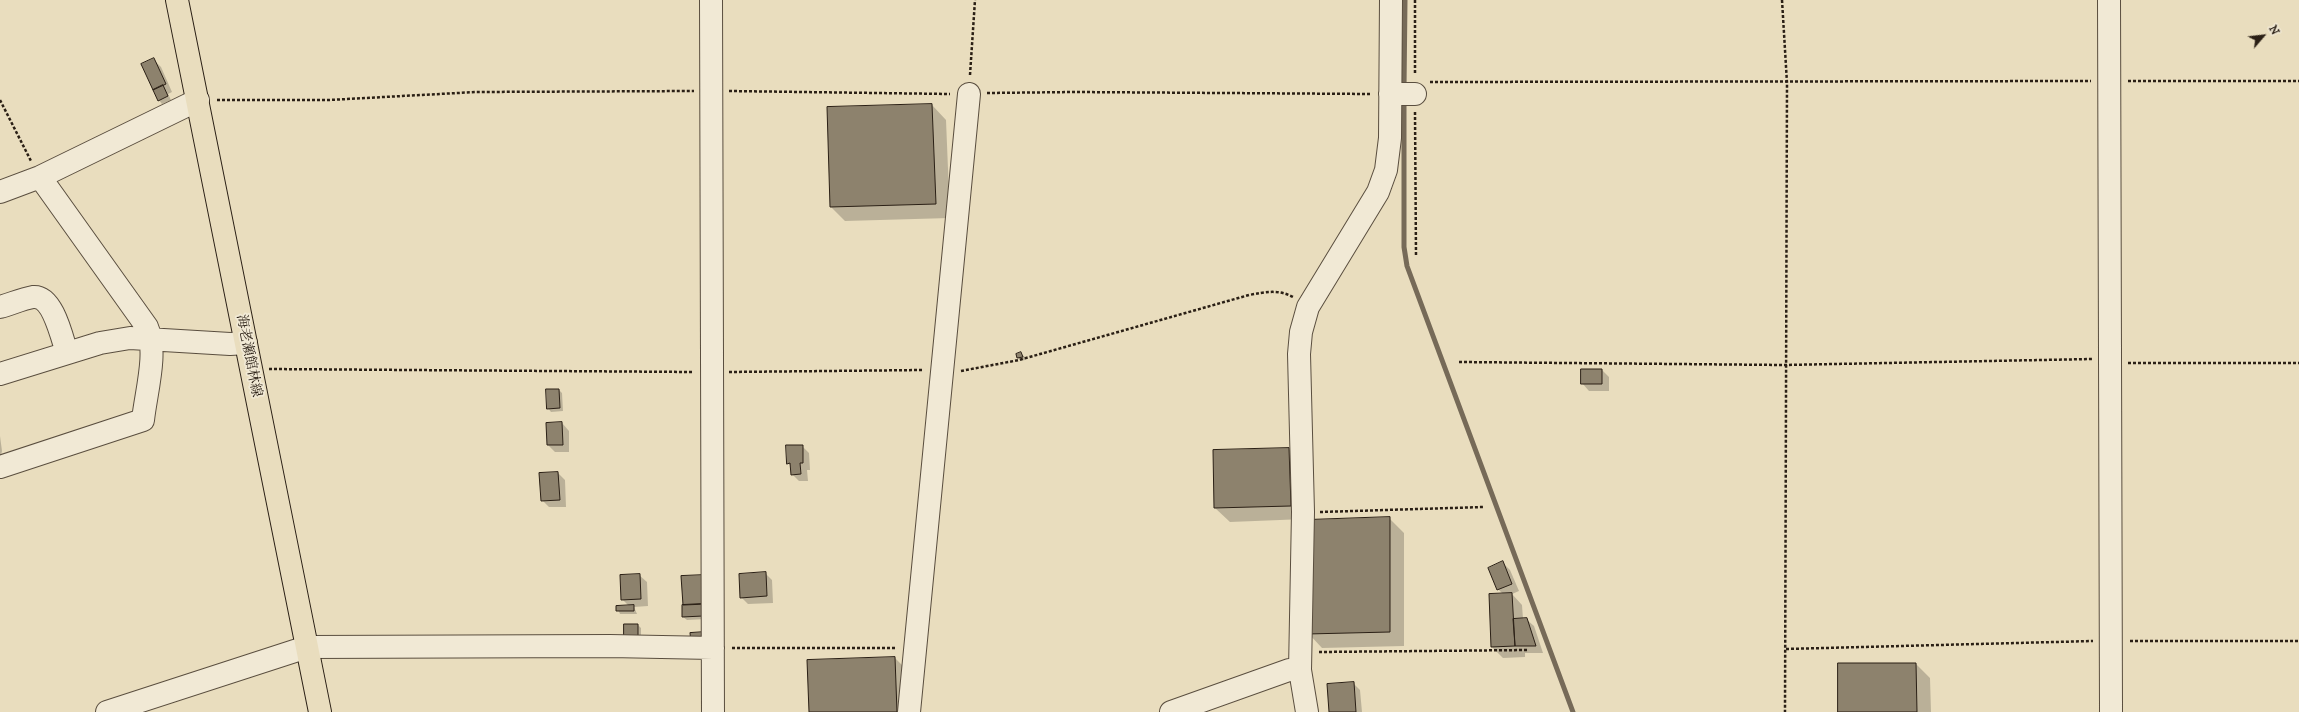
<!DOCTYPE html>
<meta charset="utf-8">
<style>
body{margin:0}
#map{position:relative;width:2299px;height:712px;overflow:hidden;background:#e9ddbe;font-family:"IM FELL DW Pica",serif}
canvas{display:block}
.north{position:absolute;left:2243px;top:16px;width:40px;height:40px;-webkit-text-stroke:3px #f1e9d5;paint-order:stroke;rotate:62deg;font-size:11px;font-weight:700;line-height:16px;text-align:center;color:#2a1f15}
.north::after{content:'';display:block;margin:auto;width:14px;height:18px;background:#2a1f15;clip-path:polygon(50% 0,100% 100%,50% 72%,0 100%)}
</style>
<div id="map">
<canvas width="2299" height="712"></canvas>
<div class="north">N</div>
</div>
<script>
const ctx = document.querySelector('canvas').getContext('2d');
ctx.lineJoin = 'round';
function fillPath(path, color) { ctx.fillStyle = color; ctx.fill(path, 'evenodd'); }
function strokePath(path, color, width, dash) { ctx.strokeStyle = color; ctx.lineWidth = width; ctx.lineCap = dash ? 'butt' : 'round'; ctx.setLineDash(dash || []); ctx.stroke(path); }
function write(font, color, halo, rows, align = 'center') {
  ctx.font = font + ' "IM FELL DW Pica","Noto Serif JP",serif'; ctx.lineWidth = 3.5; ctx.setLineDash([]); ctx.textBaseline = 'middle'; ctx.strokeStyle = halo; ctx.fillStyle = color; for (const [text, x, y, turn = 0] of rows) {
    ctx.save(); ctx.translate(x, y); ctx.rotate((+turn || 0) * Math.PI / 180); ctx.textAlign = isNaN(turn) ? turn : align; if (halo) ctx.strokeText(text, 0, 0); ctx.fillText(text, 0, 0); ctx.restore();
  }
}
fillPath(new Path2D(`
 M154,60l7,7 11,25 -4,2 3,6 -9,4 -3,-4z
 M932,105l14,15 4,98 -105,3 -14,-14z
 M1021,354l4,3v3l-4,1 -3,-3z
 M1602,370l7,7v14h-20l-7,-8z
 M559,390l3,3 1,18 -12,1 -3,-4z
 M562,423l7,8v21h-14l-7,-7z
 M0,436l2,15 -2,8z
 M802,446l7,7 1,17h-3l1,11h-9l-7,-7 -1,-8 -3,-3z
 M1289,449l14,15 2,55 -75,3 -15,-14z
 M558,473l7,7 1,27h-17l-7,-7z
 M1389,518l15,15v113l-82,2 -14,-15z
 M1503,563l7,7 9,21 -7,3 10,11 1,14h3l8,7 9,27h-18v4l-22,1 -11,-11 11,-53 -5,-5z
 M765,573l7,7 1,23 -25,1 -7,-7z
 M639,575l8,7 1,24 -14,1 3,7h-17l-3,-7 12,-1 -7,-7z
 M682,577l24,42 -19,1 -4,-3z
 M638,625l3,3v13h-12z
 M895,658l14,14 1,40h-100z
 M1839,664h77l14,14 1,34h-92z
 M1353,683l7,7 2,22h-32z`), '#0003');
strokePath(new Path2D(`
 M1404,89l1,-89
 M1404,99v148l3,19 166,446`), '#766a58', 5);
const building = new Path2D(`
 M154,58l12,26 -13,6 -12,-26z
 M163,85l5,11 -10,5 -5,-11z
 M932,104l4,100 -106,3 -3,-100z
 M1021,352l2,5 -6,1 -1,-4z
 M1581,369h21v15h-21z
 M546,389h13l1,19 -13,1z
 M562,422l1,23h-16l-1,-22z
 M786,445h17v18h-3l1,11 -10,1 -1,-12 -3,1z
 M1289,448l2,58 -77,2 -1,-58z
 M558,472l2,28 -19,1 -2,-28z
 M1390,517v115l-83,2v-114z
 M1503,561l9,23 -15,6 -9,-22z
 M766,572l1,24 -27,2 -1,-24z
 M640,574l1,25 -20,1 -1,-25z
 M705,575l2,29 -24,1 -2,-29z
 M1512,593l3,53 -24,1 -2,-53z
 M702,604l1,12 -21,1v-12z
 M634,605v6h-18v-5z
 M1527,618l9,28h-21l-2,-27z
 M624,624h14v14l-14,1z
 M705,632v10l-14,1 -1,-10z
 M895,657l2,55h-88l-2,-52z
 M1838,663h78l1,49h-79z
 M1354,682l2,30h-27l-2,-28z`);
fillPath(building, '#8d826d');
strokePath(building, '#2a1f15', 1);
const minor = new Path2D(`
 M711,0l2,712
 M2109,0l2,712
 M1390,94h25
 M0,192l40,-15 158,-77
 M0,307c11,-3 22,-8 33,-10 20,-2 29,41 34,56
 M0,374l100,-31 30,-5 100,6 16,-1
 M0,467l143,-47c3,-28 15,-68 4,-93l-107,-150
 M107,712l200,-65 303,-1 103,2
 M909,712l60,-618
 M1171,712l118,-42h11
 M1307,712l-7,-42 3,-158 -4,-158 2,-22 7,-25 70,-115 8,-22 4,-32 1,-138`);
const major = new Path2D(`
 M177,0l143,712`);
strokePath(minor, '#5a4e3f', 24);
strokePath(major, '#2a1f15', 24);
strokePath(new Path2D(`
 M1415,0v75
 M1782,0l5,83 -2,629
 M970,75l5,-75
 M2128,81h171
 M1430,82l661,-1
 M729,91l221,3
 M987,93l88,-1 297,2
 M0,100l31,61
 M217,100h112l147,-8 218,-1
 M1415,112l1,144
 M1459,362l325,3 308,-6
 M2128,363h171
 M269,369l425,3
 M961,371l58,-11 230,-65c17,-3 29,-6 44,2
 M729,372l195,-2
 M1320,512l164,-5
 M2130,641h169
 M732,648h165
 M1786,649l307,-8
 M1319,652l209,-2`), '#2a1f15', 2.5, [3, 2]);
strokePath(minor, '#f1e9d5', 22);
strokePath(major, '#e9ddbe', 22);
write('14px', '#2a1f15', '#f1e9d5', [
 ["海老瀬館林線",248,356,79]
]);
</script>
